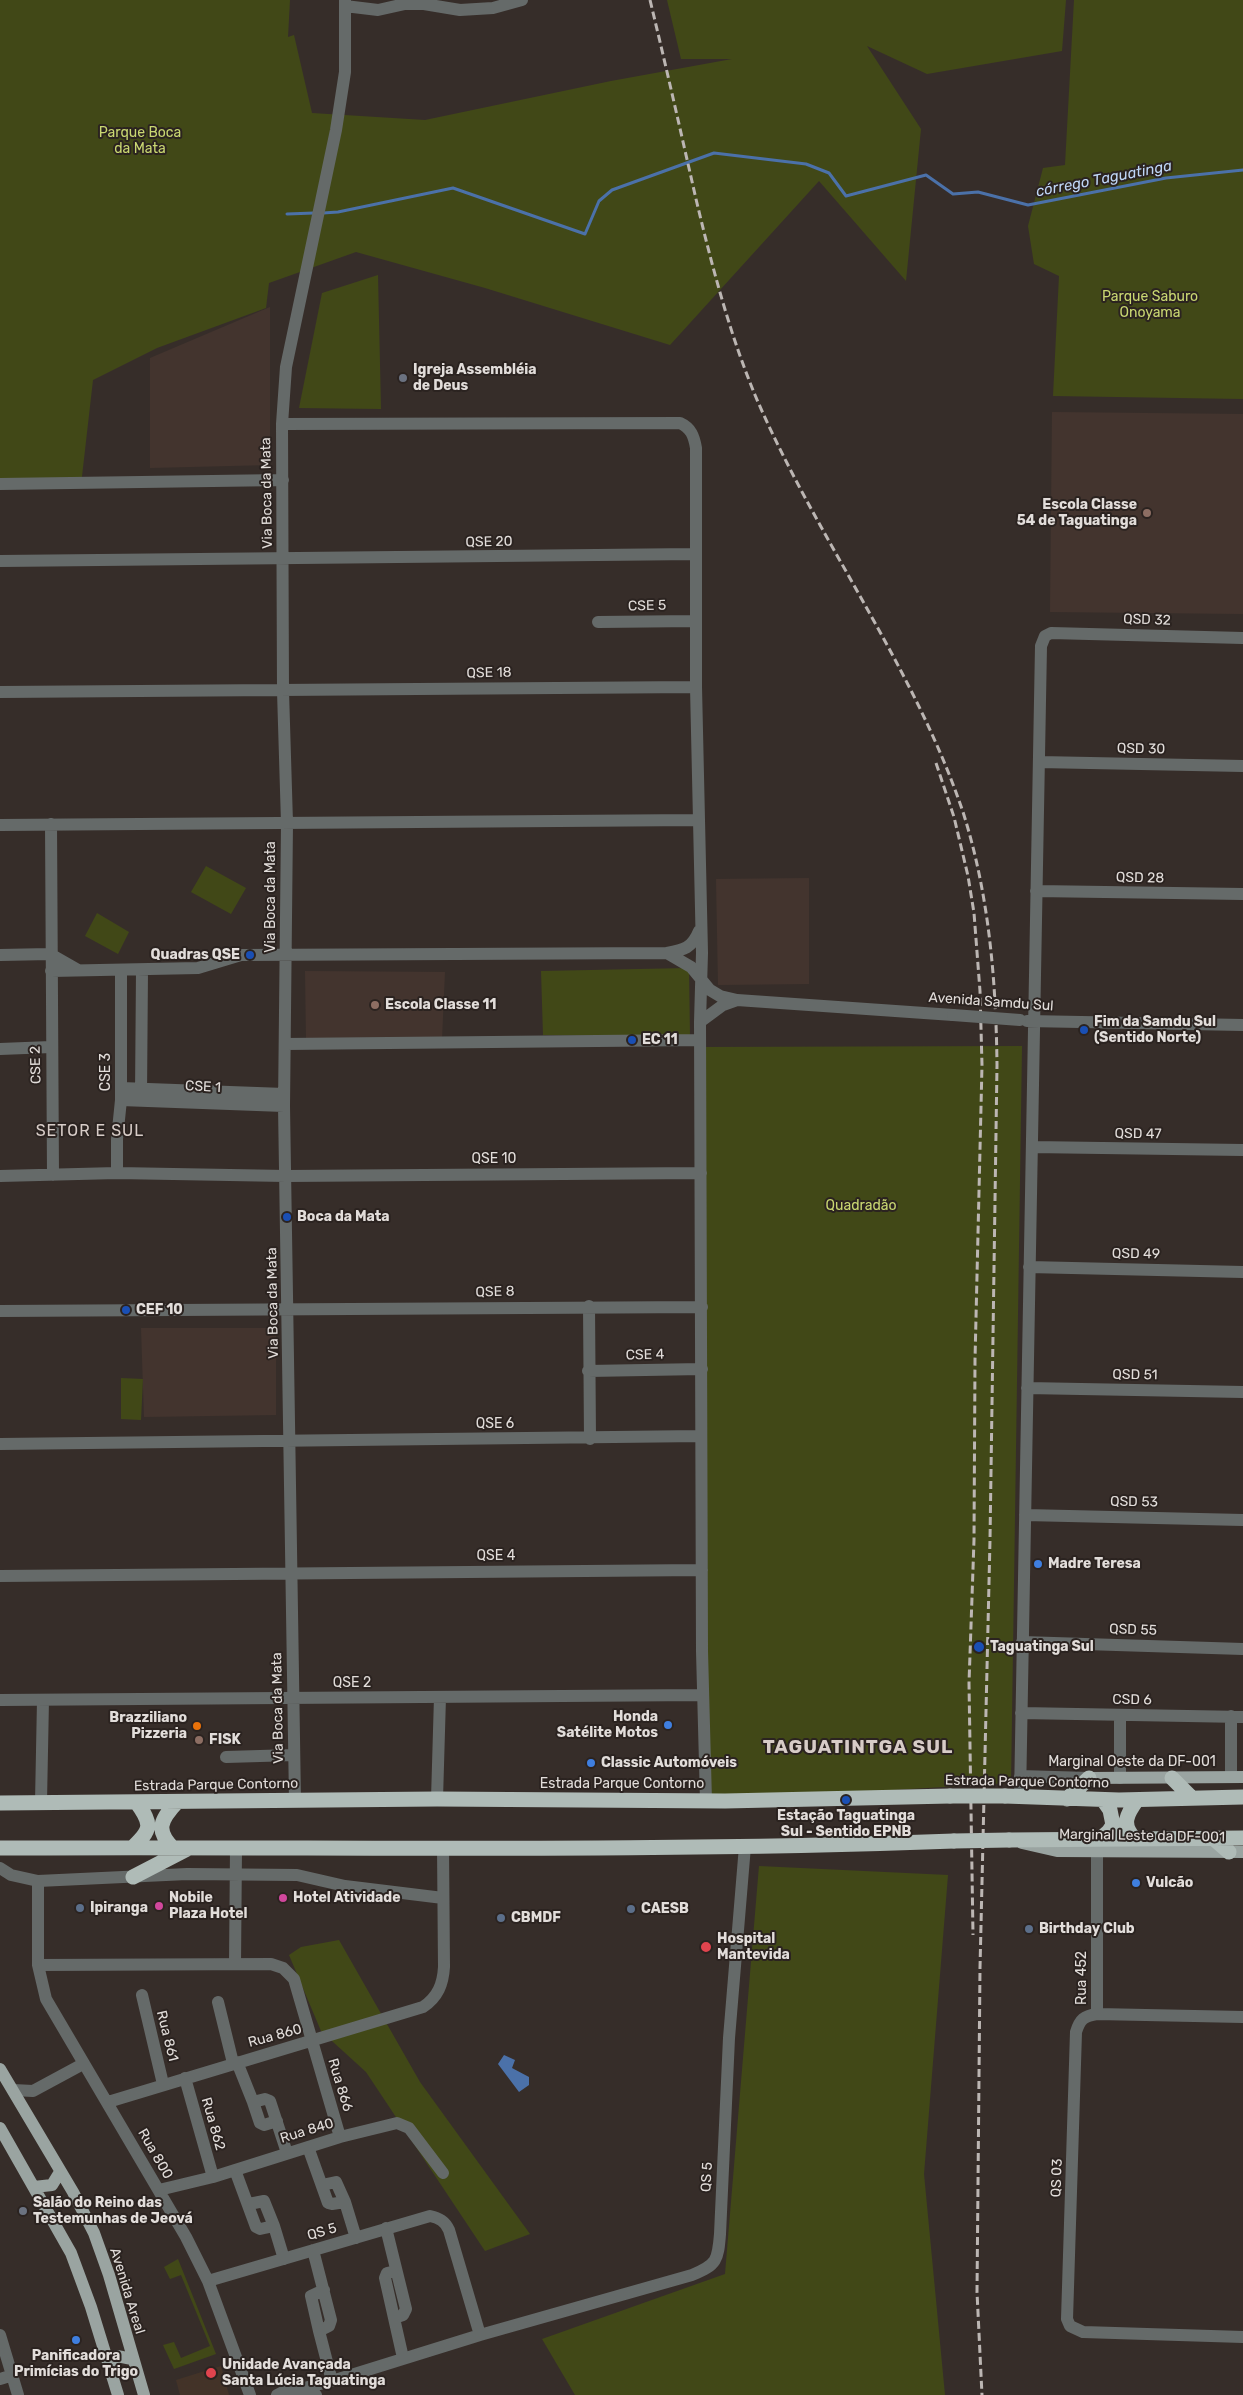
<!DOCTYPE html>
<meta charset="utf-8">
<style>
body{margin:0}
canvas{display:block;background:#362d29}
</style>
<canvas width="1243" height="2395"></canvas>
<script>
const ctx = document.querySelector('canvas').getContext('2d');
ctx.lineJoin = 'round';
function fillPath(path, color) { ctx.fillStyle = color; ctx.fill(path, 'evenodd'); }
function strokePath(path, color, width, dash) { ctx.strokeStyle = color; ctx.lineWidth = width; ctx.lineCap = dash ? 'butt' : 'round'; ctx.setLineDash(dash || []); ctx.stroke(path); }
function write(font, color, halo, rows, align = 'center') {
  ctx.font = font + ' Rubik,sans-serif'; ctx.lineWidth = 4; ctx.setLineDash([]); ctx.textBaseline = 'middle'; ctx.strokeStyle = halo; ctx.fillStyle = color; for (const [text, x, y, turn = 0] of rows) {
    ctx.save(); ctx.translate(x, y); ctx.rotate((+turn || 0) * Math.PI / 180); ctx.textAlign = isNaN(turn) ? turn : align; if (halo) ctx.strokeText(text, 0, 0); ctx.fillText(text, 0, 0); ctx.restore();
  }
}
fillPath(new Path2D(`
 M270,307v158l-120,3v-110z
 M1052,412l191,2v200l-193,-2z
 M809,878v106l-91,1 -2,-106z
 M305,971l140,1 -3,67h-136z
 M141,1328h135v87l-132,2z`), '#43342e');
fillPath(new Path2D(`
 M221,2366l8,29h-49l-4,-15z`), '#433328');
fillPath(new Path2D(`
 M0,0h290l-2,37 6,-2 18,78 113,7 186,-39 121,-22h-51l-14,-59h399l-4,51 -135,23 -60,-28 54,83 -15,152 -87,-100 -149,164 -185,-57 -129,-36 -87,31 -3,25 -109,40 -64,32 -12,105h-81z
 M1074,0h169v399l-190,-3 6,-120 -25,-12 -6,-38 15,-58 22,-3z
 M378,275l3,134 -82,-1 23,-115z
 M206,866l40,22 -15,26 -40,-22z
 M97,913l32,19 -11,22 -33,-18z
 M689,968l1,69 -147,-2 -2,-64z
 M1022,1046l-11,737 -305,18 -5,-754z
 M121,1378l22,1 -2,41 -20,-1z
 M759,1866l189,9 -24,299 21,221h-370l-33,-56 183,-65z
 M339,1940l81,142 110,152 -45,17 -119,-179 -45,-41 -32,-76 12,-8z
 M178,2259l38,95 -42,15 -11,-24 11,-3 7,16 29,-12 -29,-71 -11,4 -6,-12z`), '#414817');
fillPath(new Path2D(`
 M504,2055l11,5 -3,8 17,9v8l-10,7 -21,-28z`), '#4b71a9');
strokePath(new Path2D(`
 M323,213l15,-1 115,-24 132,46 14,-33 13,-11 102,-37 92,11 23,9 17,23 80,-21 27,19 25,-2 50,13 138,-27 77,-8
 M287,214l27,-1`), '#4b71a9', 3);
strokePath(new Path2D(`
 M345,6l33,4 27,-6h19l36,6 33,-2 29,-8
 M282,424l398,-1c11,5 14,13 16,25v239l6,266 -2,69 2,629 4,150
 M0,484l283,-4
 M0,561l696,-7
 M598,622l98,-1
 M0,692l696,-5
 M1039,762l204,4
 M51,824l2,351
 M0,825l698,-5
 M1036,891l207,3
 M667,953c17,-3 25,-5 32,-22
 M0,955l50,-1 28,16
 M51,971l147,-3 43,-13 426,-2 24,14 19,23 10,6 17,4 216,15
 M1027,1021l216,4
 M700,1022l23,-17 14,-5
 M285,1044l415,-4
 M0,1049l51,-2
 M121,1088l163,6
 M141,1095l1,-125
 M121,1100l163,6
 M1032,1147l211,3
 M117,1173v-34l4,-39v-129
 M0,1176l117,-3 169,3 415,-3
 M1029,1267l214,5
 M589,1306l1,133
 M0,1311l702,-4
 M588,1371l114,-2
 M1027,1388l216,4
 M0,1444l701,-8
 M1025,1515l218,5
 M0,1576l702,-6
 M1022,1642l221,7
 M0,1700l703,-5
 M1021,1713l222,4
 M1120,1715v63
 M226,1757l68,-2
 M1020,1776l69,2
 M1231,1777v-61
 M1020,1797l21,-1151 4,-10 6,-3 192,5
 M437,1799l3,-102
 M295,1801l-11,-695 3,-283 -4,-132 -1,-267 4,-57 50,-237 9,-58v-72
 M41,1802l2,-102
 M0,1868l11,7 27,6 149,-7 110,1 48,11 98,12
 M38,1881v84l8,34 140,238 22,44 42,114
 M235,1964l1,-115
 M38,1965l233,-1 12,4 11,11 46,158
 M142,1995l21,89
 M218,2002l15,61
 M1097,2014v-163
 M1243,2017l-146,-3c-13,2 -17,5 -21,18l-9,287 3,7 13,6 160,5
 M237,2062l16,40 12,-3 5,2 17,52
 M185,2078l28,99
 M13,2090l20,1 50,-27
 M108,2102c105,-32 210,-63 315,-95 15,-10 20,-23 21,-40l-1,-120
 M253,2102l7,21 4,2 13,-4
 M308,2147l20,56 4,1 13,-2 11,36
 M235,2170l21,57 4,2 14,-3 10,33
 M322,2185l14,-3 9,20
 M159,2190l54,-13 127,-40 57,-14 12,5 34,45
 M249,2204l15,-3 10,25
 M386,2228l20,81 -3,6 -9,3 9,40
 M313,2250l18,70 -2,6 -10,5 13,50
 M208,2281l222,-65c9,2 15,5 19,14l31,105
 M394,2318l-9,-40 2,-5 9,-2
 M319,2331l-8,-35 13,-6
 M0,2335l18,60
 M0,2379l13,-4
 M300,2389l32,-8 148,-46 212,-60c25,-10 26,-15 28,-41l9,-196 16,-192
 M277,2395c11,-7 28,-8 39,0`), '#656a69', 12);
strokePath(new Path2D(`
 M1089,1778l154,-1
 M1022,1843l35,8 186,1
 M0,2069l73,123 21,41 15,42 35,120
 M0,2128l71,125 20,54 27,88
 M34,2187l18,-2 8,-13
 M108,2364l9,-8 15,3`), '#9aa4a1', 12);
strokePath(new Path2D(`
 M1172,1778l20,20
 M1005,1796l114,4 124,-3
 M1067,1799l22,-21
 M0,1803l437,-4 288,2 225,-5
 M1134,1838c-13,-14 -7,-24 3,-38
 M1213,1838l16,14
 M1100,1839l9,-8 4,-6 -3,-15 -7,-10
 M1009,1840l234,-2
 M0,1848c318,-2 636,5 954,-7
 M132,1848c19,-18 21,-23 5,-45
 M174,1849c-19,-18 -14,-29 3,-47
 M133,1877l54,-28`), '#afbbb7', 15);
strokePath(new Path2D(`
 M650,0c16,66 31,133 46,199 16,67 33,133 59,196 61,143 158,269 208,417 26,82 33,168 34,253l-7,475 -10,428 -3,324 5,103
 M936,763l18,54 14,59 6,37 6,78 2,74 -7,295 -1,180 -5,143 4,252`), '#bcb6b3', 3, [8, 4]);
strokePath(new Path2D(`
 M953,1015l67,5`), '#656a69', 12);
strokePath(new Path2D(`
 M950,1796h55
 M954,1841l55,-1`), '#afbbb7', 15);
for (const [x, y, r, color] of [
 [403,378,5,"#6b7280"],
 [1147,513,5,"#8d6e63"],
 [250,955,5,"#1a4fb4"],
 [375,1005,5,"#8d6e63"],
 [1084,1030,5,"#1a4fb4"],
 [632,1040,5,"#1a4fb4"],
 [287,1217,5,"#1a4fb4"],
 [126,1310,5,"#1a4fb4"],
 [1038,1564,5,"#3f7fe0"],
 [979,1647,6,"#1a4fb4"],
 [668,1725,5,"#3f7fe0"],
 [197,1726,5,"#e8710a"],
 [199,1740,5,"#8d6e63"],
 [591,1763,5,"#3f7fe0"],
 [846,1800,5,"#1a4fb4"],
 [1136,1883,5,"#3f7fe0"],
 [283,1898,5,"#d1479c"],
 [159,1906,5,"#d1479c"],
 [80,1908,5,"#5c6f8a"],
 [631,1909,5,"#5c6f8a"],
 [501,1918,5,"#5c6f8a"],
 [1029,1929,5,"#5c6f8a"],
 [706,1947,6,"#e0444e"],
 [23,2211,5,"#6b7280"],
 [76,2340,5,"#3f7fe0"],
 [211,2373,6,"#e0444e"]
]) { const dot = new Path2D(); dot.arc(x, y, r, 0, 2 * Math.PI); ctx.fillStyle = color; ctx.fill(dot); strokePath(dot, '#2b2320', 2); }
write('14px', '#c9d771', '#2b2320', [
 ["Parque Boca",140,133],
 ["da Mata",140,149],
 ["Parque Saburo",1150,297],
 ["Onoyama",1150,313],
 ["Quadradão",861,1206]
]);
write('bold 14px', '#e2ddda', '#2b2320', [
 ["Igreja Assembléia",413,370],
 ["de Deus",413,386],
 ["Escola Classe",1137,505,"right"],
 ["54 de Taguatinga",1137,521,"right"],
 ["Quadras QSE",240,955,"right"],
 ["Escola Classe 11",385,1005],
 ["Fim da Samdu Sul",1094,1022],
 ["(Sentido Norte)",1094,1038],
 ["EC 11",642,1040],
 ["Boca da Mata",297,1217],
 ["CEF 10",136,1310],
 ["Madre Teresa",1048,1564],
 ["Taguatinga Sul",990,1647],
 ["Honda",658,1717,"right"],
 ["Satélite Motos",658,1733,"right"],
 ["Brazziliano",187,1718,"right"],
 ["Pizzeria",187,1734,"right"],
 ["FISK",209,1740],
 ["Classic Automóveis",601,1763],
 ["Estação Taguatinga",846,1816,"center"],
 ["Sul - Sentido EPNB",846,1832,"center"],
 ["Vulcão",1146,1883],
 ["Nobile",169,1898],
 ["Plaza Hotel",169,1914],
 ["Hotel Atividade",293,1898],
 ["Ipiranga",90,1908],
 ["CAESB",641,1909],
 ["CBMDF",511,1918],
 ["Birthday Club",1039,1929],
 ["Hospital",717,1939],
 ["Mantevida",717,1955],
 ["Salão do Reino das",33,2203],
 ["Testemunhas de Jeová",33,2219],
 ["Panificadora",76,2356,"center"],
 ["Primícias do Trigo",76,2372,"center"],
 ["Unidade Avançada",222,2365],
 ["Santa Lúcia Taguatinga",222,2381]
], 'left');
write('14px', '#e2ddda', '#2b2320', [
 ["Via Boca da Mata",267,493,-91],
 ["QSE 20",489,542,-1],
 ["CSE 5",647,606,-1],
 ["QSD 32",1147,620,2],
 ["QSE 18",489,673,-1],
 ["QSD 30",1141,749,1],
 ["QSD 28",1140,878,1],
 ["Via Boca da Mata",271,897,-90],
 ["Avenida Samdu Sul",991,1002,4],
 ["CSE 2",36,1065,-91],
 ["CSE 3",106,1072,-90],
 ["CSE 1",203,1087,3],
 ["QSD 47",1138,1134,1],
 ["QSE 10",494,1159],
 ["QSD 49",1136,1254,1],
 ["QSE 8",495,1292,-1],
 ["Via Boca da Mata",273,1303,-91],
 ["CSE 4",645,1355,-1],
 ["QSD 51",1135,1375,1],
 ["QSE 6",495,1424],
 ["QSD 53",1134,1502,1],
 ["QSE 4",496,1556],
 ["QSD 55",1133,1630,2],
 ["QSE 2",352,1683],
 ["CSD 6",1132,1700,1],
 ["Via Boca da Mata",278,1708,-91],
 ["Marginal Oeste da DF-001",1132,1762],
 ["Estrada Parque Contorno",1027,1782,1],
 ["Estrada Parque Contorno",622,1784],
 ["Estrada Parque Contorno",216,1785,-1],
 ["Marginal Leste da DF-001",1142,1836,1],
 ["Rua 452",1082,1978,-90],
 ["Rua 861",167,2036,76],
 ["Rua 860",275,2036,-15],
 ["Rua 866",340,2085,73],
 ["Rua 862",213,2124,74],
 ["Rua 840",307,2131,-17],
 ["Rua 800",155,2154,60],
 ["QS 5",707,2177,-87],
 ["QS 03",1057,2178,-88],
 ["QS 5",322,2232,-16],
 ["Avenida Areal",127,2291,73]
]);
write('italic 15px', '#bfd6f6', '#2b2320', [
 ["córrego Taguatinga",1104,179,-11]
]);
ctx.letterSpacing = '1px';
write('16px', '#d7ccc7', '#2b2320', [
 ["SETOR E SUL",90,1131]
]);
ctx.letterSpacing = '0px';
ctx.letterSpacing = '1px';
write('bold 19px', '#d7ccc7', '#2b2320', [
 ["TAGUATINTGA SUL",858,1748]
]);
ctx.letterSpacing = '0px';
</script>
